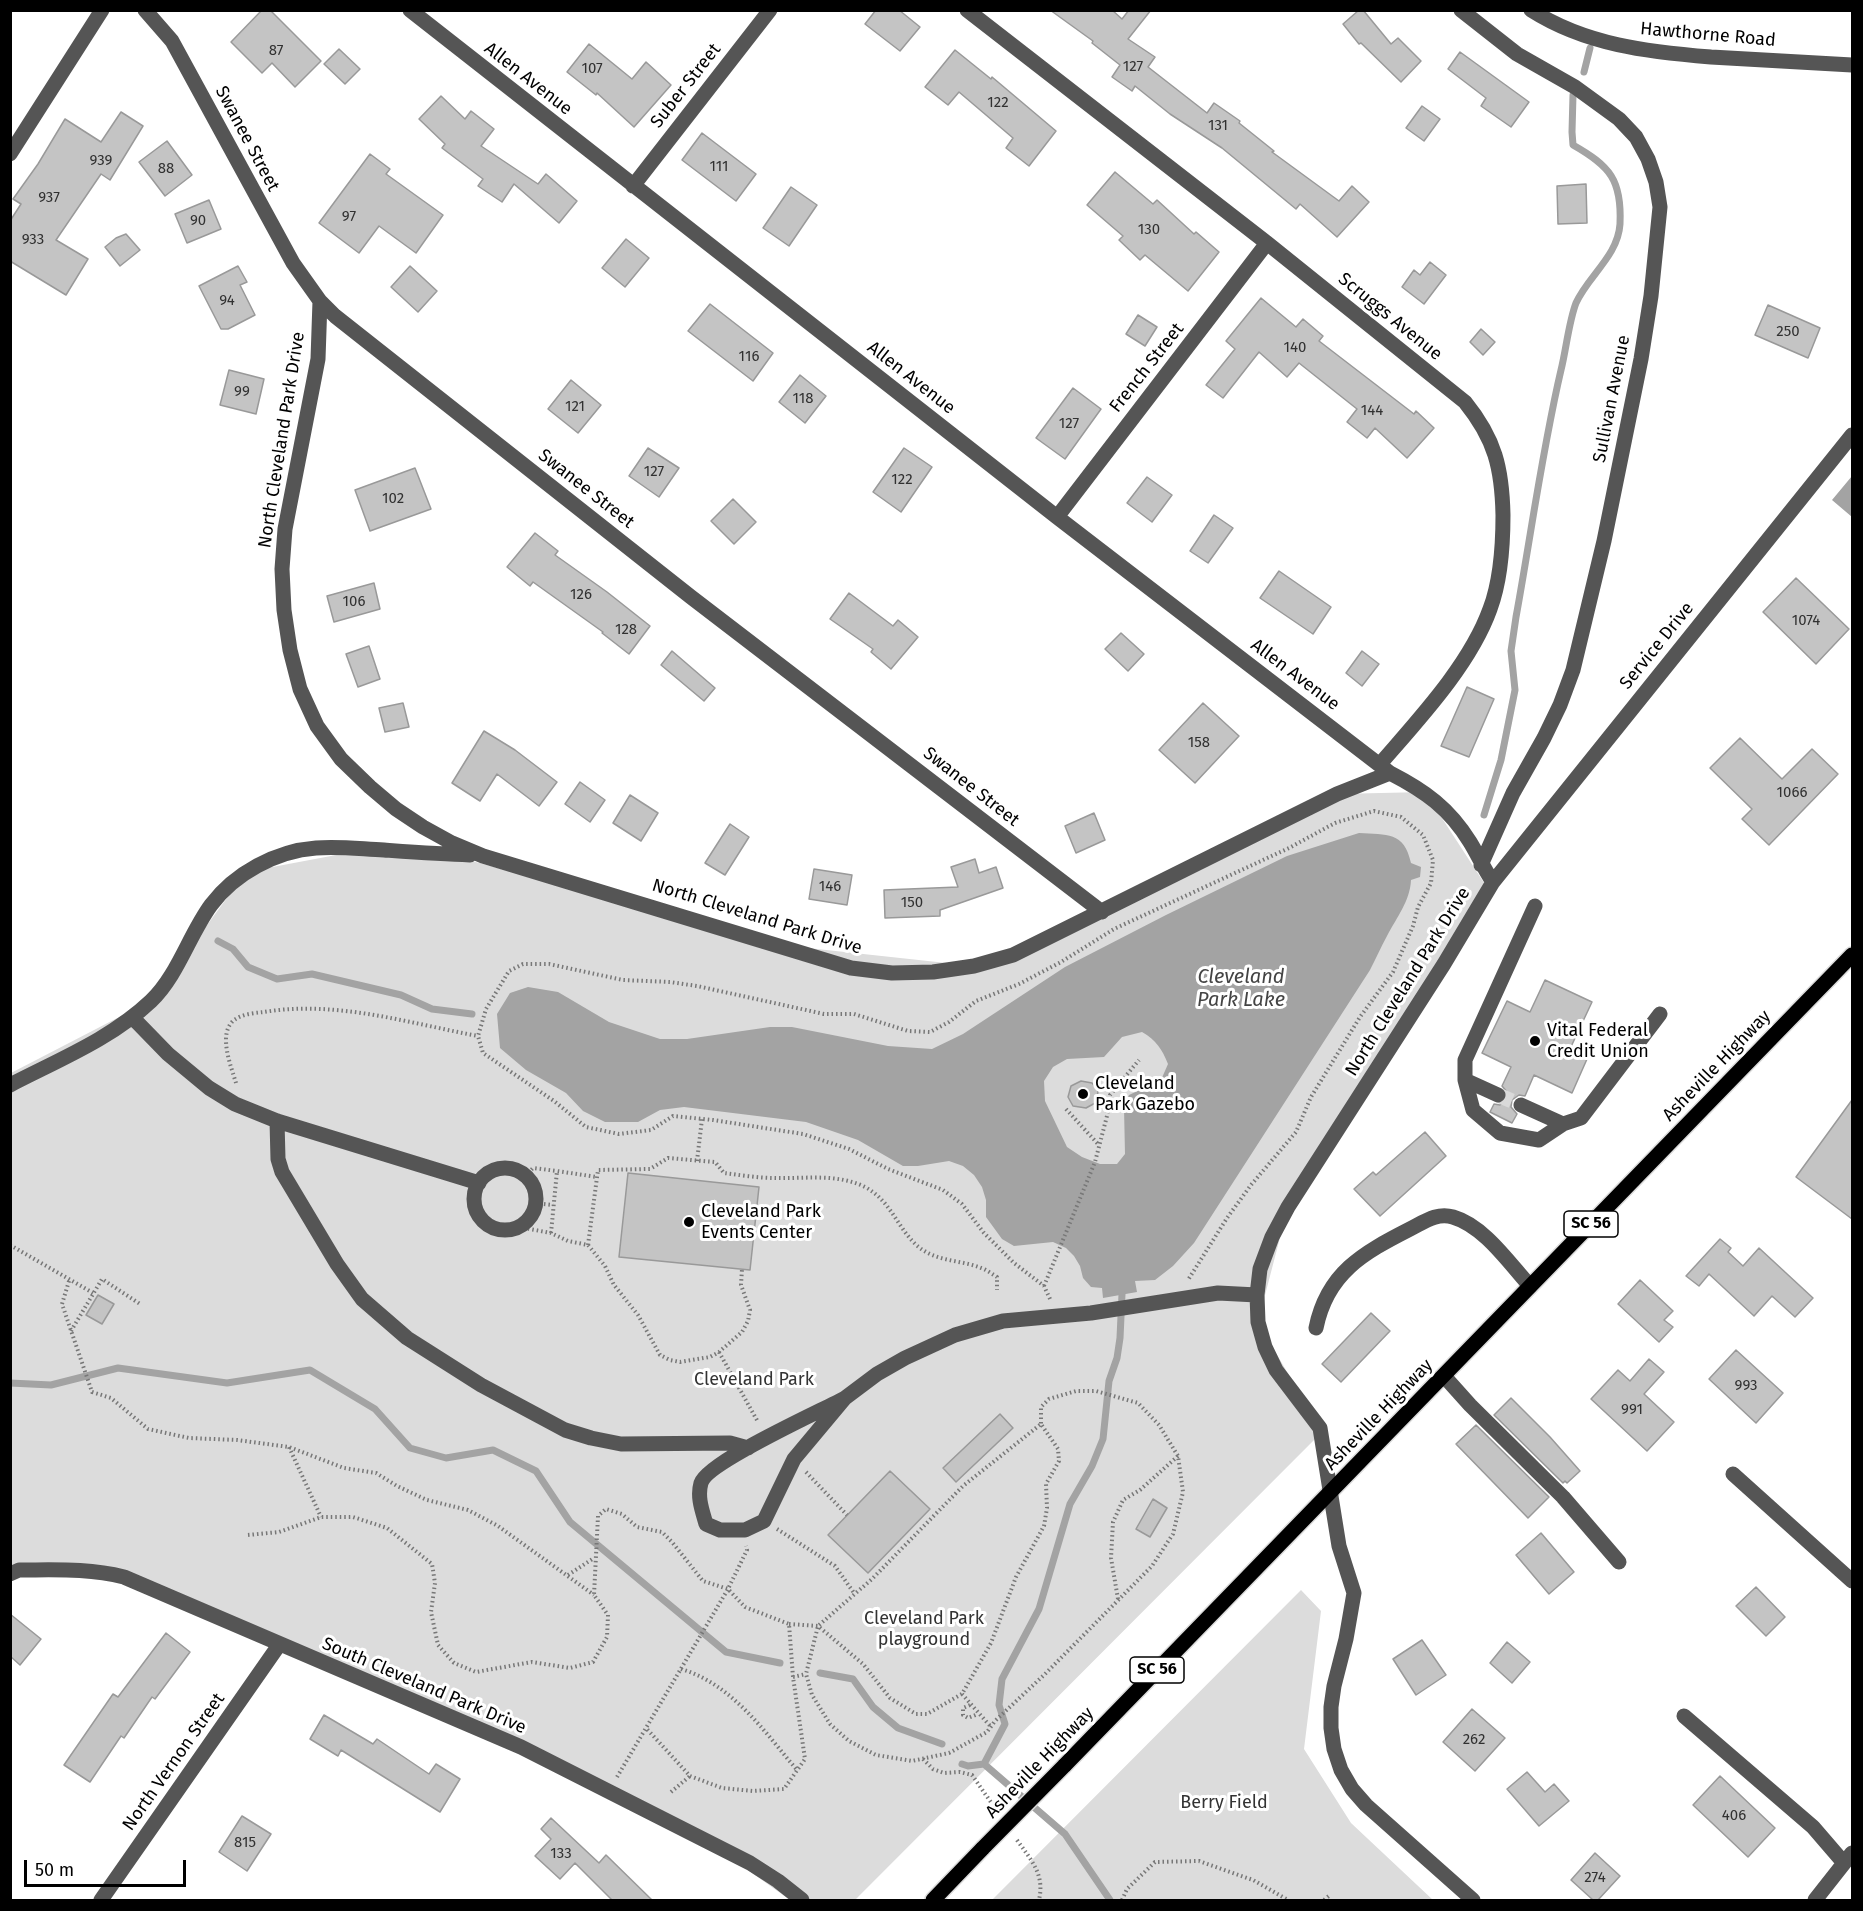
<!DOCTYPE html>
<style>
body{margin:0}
#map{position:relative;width:1863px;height:1911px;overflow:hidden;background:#fff;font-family:"Fira Sans",sans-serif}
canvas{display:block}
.frame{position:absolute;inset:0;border:12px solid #000;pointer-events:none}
.scale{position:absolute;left:24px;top:1860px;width:162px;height:27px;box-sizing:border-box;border:3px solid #000;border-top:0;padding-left:8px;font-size:18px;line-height:21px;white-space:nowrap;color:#000;-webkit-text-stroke:4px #fff;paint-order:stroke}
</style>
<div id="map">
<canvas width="1863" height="1911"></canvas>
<div class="frame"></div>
<div class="scale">50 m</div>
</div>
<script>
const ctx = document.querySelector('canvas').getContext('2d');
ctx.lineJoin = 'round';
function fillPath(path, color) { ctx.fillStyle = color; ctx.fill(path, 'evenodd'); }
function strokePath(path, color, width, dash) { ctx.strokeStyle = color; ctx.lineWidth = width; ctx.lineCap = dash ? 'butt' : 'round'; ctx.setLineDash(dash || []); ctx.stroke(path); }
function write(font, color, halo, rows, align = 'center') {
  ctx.font = font + ' "Fira Sans",sans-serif'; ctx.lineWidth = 6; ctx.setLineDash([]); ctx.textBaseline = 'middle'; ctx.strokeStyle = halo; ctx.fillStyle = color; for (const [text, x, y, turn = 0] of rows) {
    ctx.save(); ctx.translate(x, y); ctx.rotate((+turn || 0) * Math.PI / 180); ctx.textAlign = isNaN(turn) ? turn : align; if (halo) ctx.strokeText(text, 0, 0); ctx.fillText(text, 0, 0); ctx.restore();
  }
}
fillPath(new Path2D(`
 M1425,792l63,97 -200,318 -30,115 64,110 -467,468h-65l-83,-59 -230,-112 -353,-152 -113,-2v-502l141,-73 94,-128 122,-23 79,5 324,90 203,22 363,-172z
 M1301,1590l20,21 -17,138 47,74 82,77h-441z`), '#dcdcdc');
fillPath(new Path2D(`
 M1852,476v41l-20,-17z
 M1359,833c28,2 45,-2 52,30l10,4 -1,10 -9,3c-1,21 -14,37 -24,56 -6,11 -11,22 -17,34l-176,273 -21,23 -18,14 -20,1 2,11 -34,6 -1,-10 -11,-1 -8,-9 -3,-12 -6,-10 -8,-8 -13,-6 -39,4 -12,-7 -16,-22v-17l-4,-13 -8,-12 -11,-9 -14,-5 -31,5h-15l-45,-26 -52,-18 -122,-15 -24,3 -22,12h-33l-22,-11 -17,-18 -40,-23 -26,-22 -3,-34 13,-21 18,-6 30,5 51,30 51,17h27l83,-12h22l96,19 44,3 31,-15 102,-67 101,-52 121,-59zM1142,1032c14,8 20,17 26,32l-7,16 -32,15 -5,13 1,46 -8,10h-17l-18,-7 -15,-10 -22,-46 -1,-20 9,-14 14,-8 37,-2 18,-20z`), '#a3a3a3');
strokePath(new Path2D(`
 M1584,72l6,-24
 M1484,815l17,-55 14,-70 -4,-39 5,-34c15,-82 26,-166 45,-247 5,-20 8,-49 15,-67 12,-27 42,-47 44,-79 2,-44 -10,-58 -47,-79l-1,-13 1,-37
 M218,941l15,8 15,18 29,12 35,-5 89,21 31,14 40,5
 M10,1383l41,2 67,-17 109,15 83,-13 65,39 35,39 36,10 47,-8 43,21 34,51 156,130 54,11
 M820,1673l33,6 20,28 25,21 44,16
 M962,1764l6,2 16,-2 81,70 45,66
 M984,1764l21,-40 -6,-19 3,-26 37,-70 31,-105 22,-38 11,-27 6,-58 8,-23 3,-20 2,-44`), '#a3a3a3', 7);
const building = new Path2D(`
 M262,10h8l51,51 -26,26 -23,-24 -10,10 -31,-31z
 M876,10h23l21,17 -20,24 -35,-27z
 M1050,10h62l10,9 7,-9h22l-23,29 27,18 -7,10 59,46 7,-10 26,18 -1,2 35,28 -2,1 67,49 13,-15 17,16 -32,35 -37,-33 -4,5 -74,-61 -52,-34 -35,-28 -3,5 -20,-14 8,-12 -28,-22 1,-2z
 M1359,10h4l28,34 7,-6 23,23 -20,21 -40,-39 -2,1 -16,-20z
 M589,44l43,35 14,-17 25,23 -37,42 -37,-34 -1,2 -29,-23z
 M339,49l21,20 -15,15 -21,-20z
 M955,50l36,29 1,-2 64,54 -27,35 -23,-18 7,-10 -54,-46 -11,13 -23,-18z
 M1460,52l69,50 -18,25 -30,-21 5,-8 -38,-29z
 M441,96l24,23 6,-8 23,18 -13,17 57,38 8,-10 31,27 -18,22 -45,-39 -12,18 -24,-16 5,-7 -41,-31 3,-4 -26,-25z
 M1422,106l18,13 -16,22 -18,-13z
 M121,112l22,14 -33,54 -9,-6 -45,66 32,19 -22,36 -56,-34v-40l11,-17 -8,-5 25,-35 27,-45 36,23z
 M702,133l54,41 -20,27 -54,-41z
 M167,141l25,34 -27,21 -26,-34z
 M370,154l20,15 -4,5 57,41 -27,38 -37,-27 -20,27 -40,-30z
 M1115,172l38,32 4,-4 37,34 2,-2 23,20 -31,39 -43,-36 -5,5 -21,-20 4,-4 -36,-31z
 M1586,184l1,39 -29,1 -1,-38z
 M791,187l26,18 -28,41 -26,-18z
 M209,200l12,29 -34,14 -12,-29z
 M126,234l14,16 -20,16 -15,-19 11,-9z
 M626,239l23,19 -24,29 -23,-19z
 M1430,262l16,13 -22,29 -22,-17 12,-17 6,5z
 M238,266l9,16 -7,3 15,30 -27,14h-7l-22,-43z
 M410,266l27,25 -19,21 -27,-25z
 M1261,298l35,29 7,-8 20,17 -4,5 95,73 2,-3 18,17 -27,30 -32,-30 -8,10 -20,-16 10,-13 -58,-46 -12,14 -28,-25 -36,46 -17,-13 29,-36 -9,-8z
 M710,304l63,49 -20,28 -65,-50z
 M1768,305l52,23 -12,30 -53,-23z
 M1138,315l19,12 -12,19 -19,-12z
 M1481,329l14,13 -12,13 -13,-13z
 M229,370l35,9 -8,35 -36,-9z
 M800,375l26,21 -21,27 -26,-21z
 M571,380l30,25 -23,28 -30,-24z
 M1073,388l28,21 -36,50 -29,-21z
 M648,448l31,20 -20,29 -30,-21z
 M904,448l28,19 -31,45 -28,-20z
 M415,468l16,41 -61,22 -15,-41z
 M1147,477l25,18 -20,27 -25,-19z
 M733,499l23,23 -22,22 -23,-23z
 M1214,515l19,13 -25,35 -18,-12z
 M535,533l23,18 -3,4 52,37 43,34 -21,28 -27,-21 1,-1 -70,-50 -3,4 -23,-19z
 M1279,571l52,36 -18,27 -53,-36z
 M1796,578l53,51 -33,35 -53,-52z
 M374,583l6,26 -46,13 -7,-26z
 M849,593l44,33 5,-6 20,17 -27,32 -20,-17 2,-3 -43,-30z
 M1121,633l23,21 -16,17 -23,-22z
 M369,646l11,33 -22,8 -12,-33z
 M672,651l43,37 -11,13 -43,-36z
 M1362,651l17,13 -17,22 -16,-13z
 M1467,687l27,12 -25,58 -28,-11z
 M403,703l6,24 -24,5 -6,-24z
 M1203,703l36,33 -44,47 -36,-33z
 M484,731l31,19 42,32 -18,24 -42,-32 -17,27 -28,-18z
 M1740,738l42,41 30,-30 26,25 -69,71 -27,-26 10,-10 -42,-41z
 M580,782l25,18 -15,22 -25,-18z
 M630,795l28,18 -17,28 -28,-18z
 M1094,813l11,27 -29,13 -11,-27z
 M730,824l19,13 -24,38 -20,-12z
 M975,859l4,14 17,-6 7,21 -63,22v6l-55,2 -1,-28 74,-3 -7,-20z
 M814,869l38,6 -5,30 -38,-6z
 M1545,980l47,22 -23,49 18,8 -15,34 -38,-18 -9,21 -6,-1 -7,5 -1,7 6,7 -5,9 -22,-11 4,-8 6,1 7,-5 1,-7 -6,-7 9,-19 -29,-14 25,-52 23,11z
 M1081,1081l11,2 6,7 -1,12 -11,6 -13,-2 -5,-9 3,-11z
 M1852,1100v119l-56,-42z
 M1425,1132l21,24 -66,60 -26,-27 19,-17 3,3z
 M628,1173l131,14 -9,83 -131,-13z
 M1720,1239l11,9 -3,4 15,14 16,-18 54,50 -18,19 -23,-21 -18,20 -45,-42 -10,12 -13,-10z
 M1640,1280l33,31 -9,9 9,7 -14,15 -41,-38z
 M98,1295l16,9 -12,20 -16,-9z
 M1371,1313l19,18 -49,51 -19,-18z
 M1736,1350l47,43 -27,30 -47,-44z
 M1649,1359l15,13 -20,22 30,28 -27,29 -56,-52 27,-29 12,11z
 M1511,1398l39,39 30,34 -13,12 -2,-2 -2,2 -69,-68z
 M1000,1414l13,14 -57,54 -13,-14z
 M1476,1425l73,72 -21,21 -72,-74z
 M890,1471l40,38 -62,64 -40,-38z
 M1153,1499l14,9 -17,29 -14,-8z
 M1541,1533l33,39 -25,22 -33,-39z
 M1756,1587l29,30 -19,19 -30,-30z
 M10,1614l31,25 -21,26 -10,-9z
 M166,1633l24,19 -35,47 -3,-2 -28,41 -3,-2 -31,46 -26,-17 49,-71 5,3z
 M1422,1640l24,35 -30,20 -23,-36z
 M1507,1642l23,20 -18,21 -22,-20z
 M1472,1709l33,29 -30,33 -32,-29z
 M324,1715l49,29 4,-5 52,35 7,-10 24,15 -20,33 -99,-62 -3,6 -28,-17z
 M1527,1772l18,20 9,-8 15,17 -30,25 -32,-37z
 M1720,1776l55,52 -27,29 -55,-52z
 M242,1816l29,18 -24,37 -28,-19z
 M551,1818l48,45 7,-8 46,45h-40l-37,-37 -15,16 -25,-23 16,-17 -10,-10z
 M1595,1853l25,23 -22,24h-5l-22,-20z`);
fillPath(building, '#c4c4c4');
strokePath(building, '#999', 1.5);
strokePath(new Path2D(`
 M1498,1095l23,10`), '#d9d9d9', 15, [15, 8]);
const major = new Path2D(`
 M1064,1766l788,-811
 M933,1900l50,-52`);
strokePath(major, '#dbdbdb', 18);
strokePath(new Path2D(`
 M236,1083c-5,-17 -18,-48 -3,-62 8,-7 21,-8 31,-9 72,-12 144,11 214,24
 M1066,1109l32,35
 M697,1161l5,-42
 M525,1176l8,-8 24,3
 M535,1203l18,2
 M519,1227l32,6 17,8 20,4 17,21 9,19 24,30 22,40 10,5 10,2 30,-5 9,-5 23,-20 6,-11 2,-11 -9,-25 1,-16
 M551,1233l6,-62 40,6
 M10,1245l83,48
 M588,1245l10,-75 52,-1 18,-11 47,4 9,11c16,2 34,5 50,5 30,1 63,-5 91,9 27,14 33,44 55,61 18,14 42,12 61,20 6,2 11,6 16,9v13
 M69,1281l-7,23 30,88 19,6 37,31 41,9 48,2 52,7 55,21 32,5 21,13 30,14 41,10 30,16 96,69
 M1044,1286l51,-124 12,-46 3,-21 29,-35
 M1050,1299l-6,-13 -30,-23 -30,-30 -22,-29 -19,-14 -55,-21 -39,-20 -46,-15 -90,-14 -40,-4 -22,14 -32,4 -33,-7 -32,-26 -71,-48 -5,-17 8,-27 23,-38 14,-7h26l74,16 47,2 27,4 127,28h30l54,17 22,1 19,-10 27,-21 43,-17 42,-22 53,-33 175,-81 46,-25 39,-12 27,6 22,18 10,25 -2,23 -13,24 -5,19 -20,46 -33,45 -49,80 -15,35 -45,53 -24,33 -39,62
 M71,1331l31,-52 38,25
 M719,1352l39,70
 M289,1447l32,70
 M806,1472l41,43
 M777,1529l58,37 19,27
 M248,1535l31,-3 42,-15h32l34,11 45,36 3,19 -4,29 7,33 16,18 22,9 56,-10 38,6 23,-6 14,-25 1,-22 -14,-20 4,-79 8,-7 16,5 15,13 25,5 10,10 31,39 25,8 17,18 44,17 4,53 12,82 -21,30 -31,2 -31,-3 -32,-12 -44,-48
 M568,1575l26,-17
 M1118,1599l-7,-41 2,-36 10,-22 17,-10 38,-34
 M789,1624l29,2 45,38 27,34 26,16h11l35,-20 29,-51 25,-66 28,-51 3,-18 -1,-24 13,-23 -1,-12 -17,-25 -78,62 -91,93 -54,47 -12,48 6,21 18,29 19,17 27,14 36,6 37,-8 38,-21 8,-11 50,-47 107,-108 21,-32 10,-42 -5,-36 -19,-31 -21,-22 -42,-12h-20l-27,8 -8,8v17
 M681,1669c51,15 83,62 116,101
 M793,1677l13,-3
 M962,1694l29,33
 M970,1705l-7,3v7l5,3 10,-4
 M923,1759l10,10 11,4 16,-1 12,3 25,36
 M617,1777l111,-188 19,-39 -1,-4
 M671,1792l19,-16
 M1017,1840c14,20 28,34 22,60
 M1122,1900l5,-11 28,-27 44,-1 54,19 35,20
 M1324,1900l6,-5`), '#777', 4, [1.5, 3]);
strokePath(new Path2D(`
 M145,10l27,31 121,222 27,38 15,15 356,281 411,315
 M410,10l647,507 333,256
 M967,10l300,233 198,159c30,37 37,66 38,113 0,31 -2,65 -13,94 -20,56 -72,111 -110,155
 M1461,10l56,44 58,33 44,32 17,18 12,22 8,23 4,25 -9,89 -10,63 -37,182 -31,129 -13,35 -16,33 -31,55 -32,72
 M1531,10c55,35 117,42 180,47 47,3 94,5 141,8
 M10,154l92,-144
 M633,186l137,-176
 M320,301l-2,58 -33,170 -3,40 2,41 6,40 10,39 17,37 24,33 29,28 26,22 27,18 29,16 31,13 368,112 41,5 41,-1 41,-6 39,-11 324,-161 53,-21c35,18 59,35 80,69 8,13 14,27 23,40
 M1057,517l210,-274
 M1535,906l-70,154v20l8,30 27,23 39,7 24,-16 18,-6 79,-104
 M132,1017l36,37 41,34 26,16 42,17 202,62
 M1465,1080l33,15
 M10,1085c48,-25 101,-46 141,-84 27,-26 38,-66 60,-96 24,-32 65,-54 105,-57 22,-2 45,1 68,2 29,2 57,4 86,5
 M1521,1105l42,19
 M277,1121l1,38 4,13 55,92 25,35 45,39 74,47 84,45 26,8 30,6 109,-1 18,5
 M474 1199a31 31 0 1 1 62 0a31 31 0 1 1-62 0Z
 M1316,1328c11,-55 47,-75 94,-99 14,-7 27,-17 43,-12 31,9 56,46 77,69
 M1444,1376l26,29 93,92 56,65
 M845,1398c-24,13 -138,64 -144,85 -4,14 1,27 5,41l14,6h25l19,-9 30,-62 51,-61 32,-24 28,-16 50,-23 48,-14 88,-8 127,-20 39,2
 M1733,1474l119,107
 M10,1574l9,-4c36,0 70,-2 105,7l397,170 229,116 28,18 24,19
 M1684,1716l129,111 31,36
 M101,1900l178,-255
 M1473,1900l-107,-95 -14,-16 -11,-19 -7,-21 -3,-21v-21l3,-21 12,-47 8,-46 -15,-47 -19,-118 -44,-58 -11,-23 -7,-25 -1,-27 3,-26 12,-32 16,-30 156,-243 49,-82 359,-447
 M1815,1900l37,-47`), '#555', 15);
strokePath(major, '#000', 15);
const majorBridge = new Path2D(`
 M983,1848l81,-82`);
strokePath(majorBridge, '#dbdbdb', 18, []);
strokePath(majorBridge, '#000', 15);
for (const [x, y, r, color] of [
 [1535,1041,6,"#000"],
 [1083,1094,6,"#000"],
 [689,1222,6,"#000"]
]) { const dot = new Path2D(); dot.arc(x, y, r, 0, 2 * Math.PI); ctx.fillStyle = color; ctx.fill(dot); strokePath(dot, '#fff', 2); }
write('15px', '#313131', null, [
 ["87",276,51],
 ["127",1133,67],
 ["107",592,69],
 ["122",998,103],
 ["131",1218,126],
 ["939",101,161],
 ["111",719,167],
 ["88",166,169],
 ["937",49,198],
 ["97",349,217],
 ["90",198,221],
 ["130",1149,230],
 ["933",33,240],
 ["94",227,301],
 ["250",1788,332],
 ["140",1295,348],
 ["116",749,357],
 ["99",242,392],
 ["118",803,399],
 ["121",575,407],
 ["144",1372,411],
 ["127",1069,424],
 ["127",654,472],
 ["122",902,480],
 ["102",393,499],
 ["126",581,595],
 ["106",354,602],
 ["1074",1806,621],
 ["128",626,630],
 ["158",1199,743],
 ["1066",1792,793],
 ["146",830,887],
 ["150",912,903],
 ["993",1746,1386],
 ["991",1632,1410],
 ["262",1474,1740],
 ["406",1734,1816],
 ["815",245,1843],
 ["133",561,1854],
 ["274",1595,1878]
]);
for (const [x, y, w] of [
 [1591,1224,54],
 [1157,1670,54]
]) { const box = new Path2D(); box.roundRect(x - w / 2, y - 13, w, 26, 4.5); ctx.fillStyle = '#fff'; ctx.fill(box); strokePath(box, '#000', 1.5); }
write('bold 16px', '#000', null, [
 ["SC 56",1591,1224],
 ["SC 56",1157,1670]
]);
write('18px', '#000', '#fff', [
 ["Hawthorne Road",1708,35,5],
 ["Allen Avenue",528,79,38],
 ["Suber Street",686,86,-52],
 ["Swanee Street",247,139,62],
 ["Scruggs Avenue",1390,317,39],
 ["French Street",1147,368,-52],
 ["Allen Avenue",911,378,38],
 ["Sullivan Avenue",1612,399,-79],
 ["North Cleveland Park Drive",282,440,-81],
 ["Swanee Street",586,489,38],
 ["Service Drive",1657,646,-51],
 ["Allen Avenue",1295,675,37],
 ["Swanee Street",971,787,38],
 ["North Cleveland Park Drive",757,917,17],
 ["North Cleveland Park Drive",1408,982,-58],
 ["Asheville Highway",1717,1066,-46],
 ["Asheville Highway",1379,1415,-46],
 ["South Cleveland Park Drive",424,1686,23],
 ["North Vernon Street",174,1762,-55],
 ["Asheville Highway",1040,1763,-46]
]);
write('18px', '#000', '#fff', [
 ["Vital Federal",1547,1031],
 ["Credit Union",1547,1052],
 ["Cleveland",1095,1084],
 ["Park Gazebo",1095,1105],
 ["Cleveland Park",701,1212],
 ["Events Center",701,1233]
], 'left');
write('18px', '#333', '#fff', [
 ["Cleveland Park",754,1380],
 ["Cleveland Park",924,1619],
 ["playground",924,1640],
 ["Berry Field",1224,1803]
]);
write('italic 20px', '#444', '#fff', [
 ["Cleveland",1241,977],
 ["Park Lake",1241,1000]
]);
</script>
